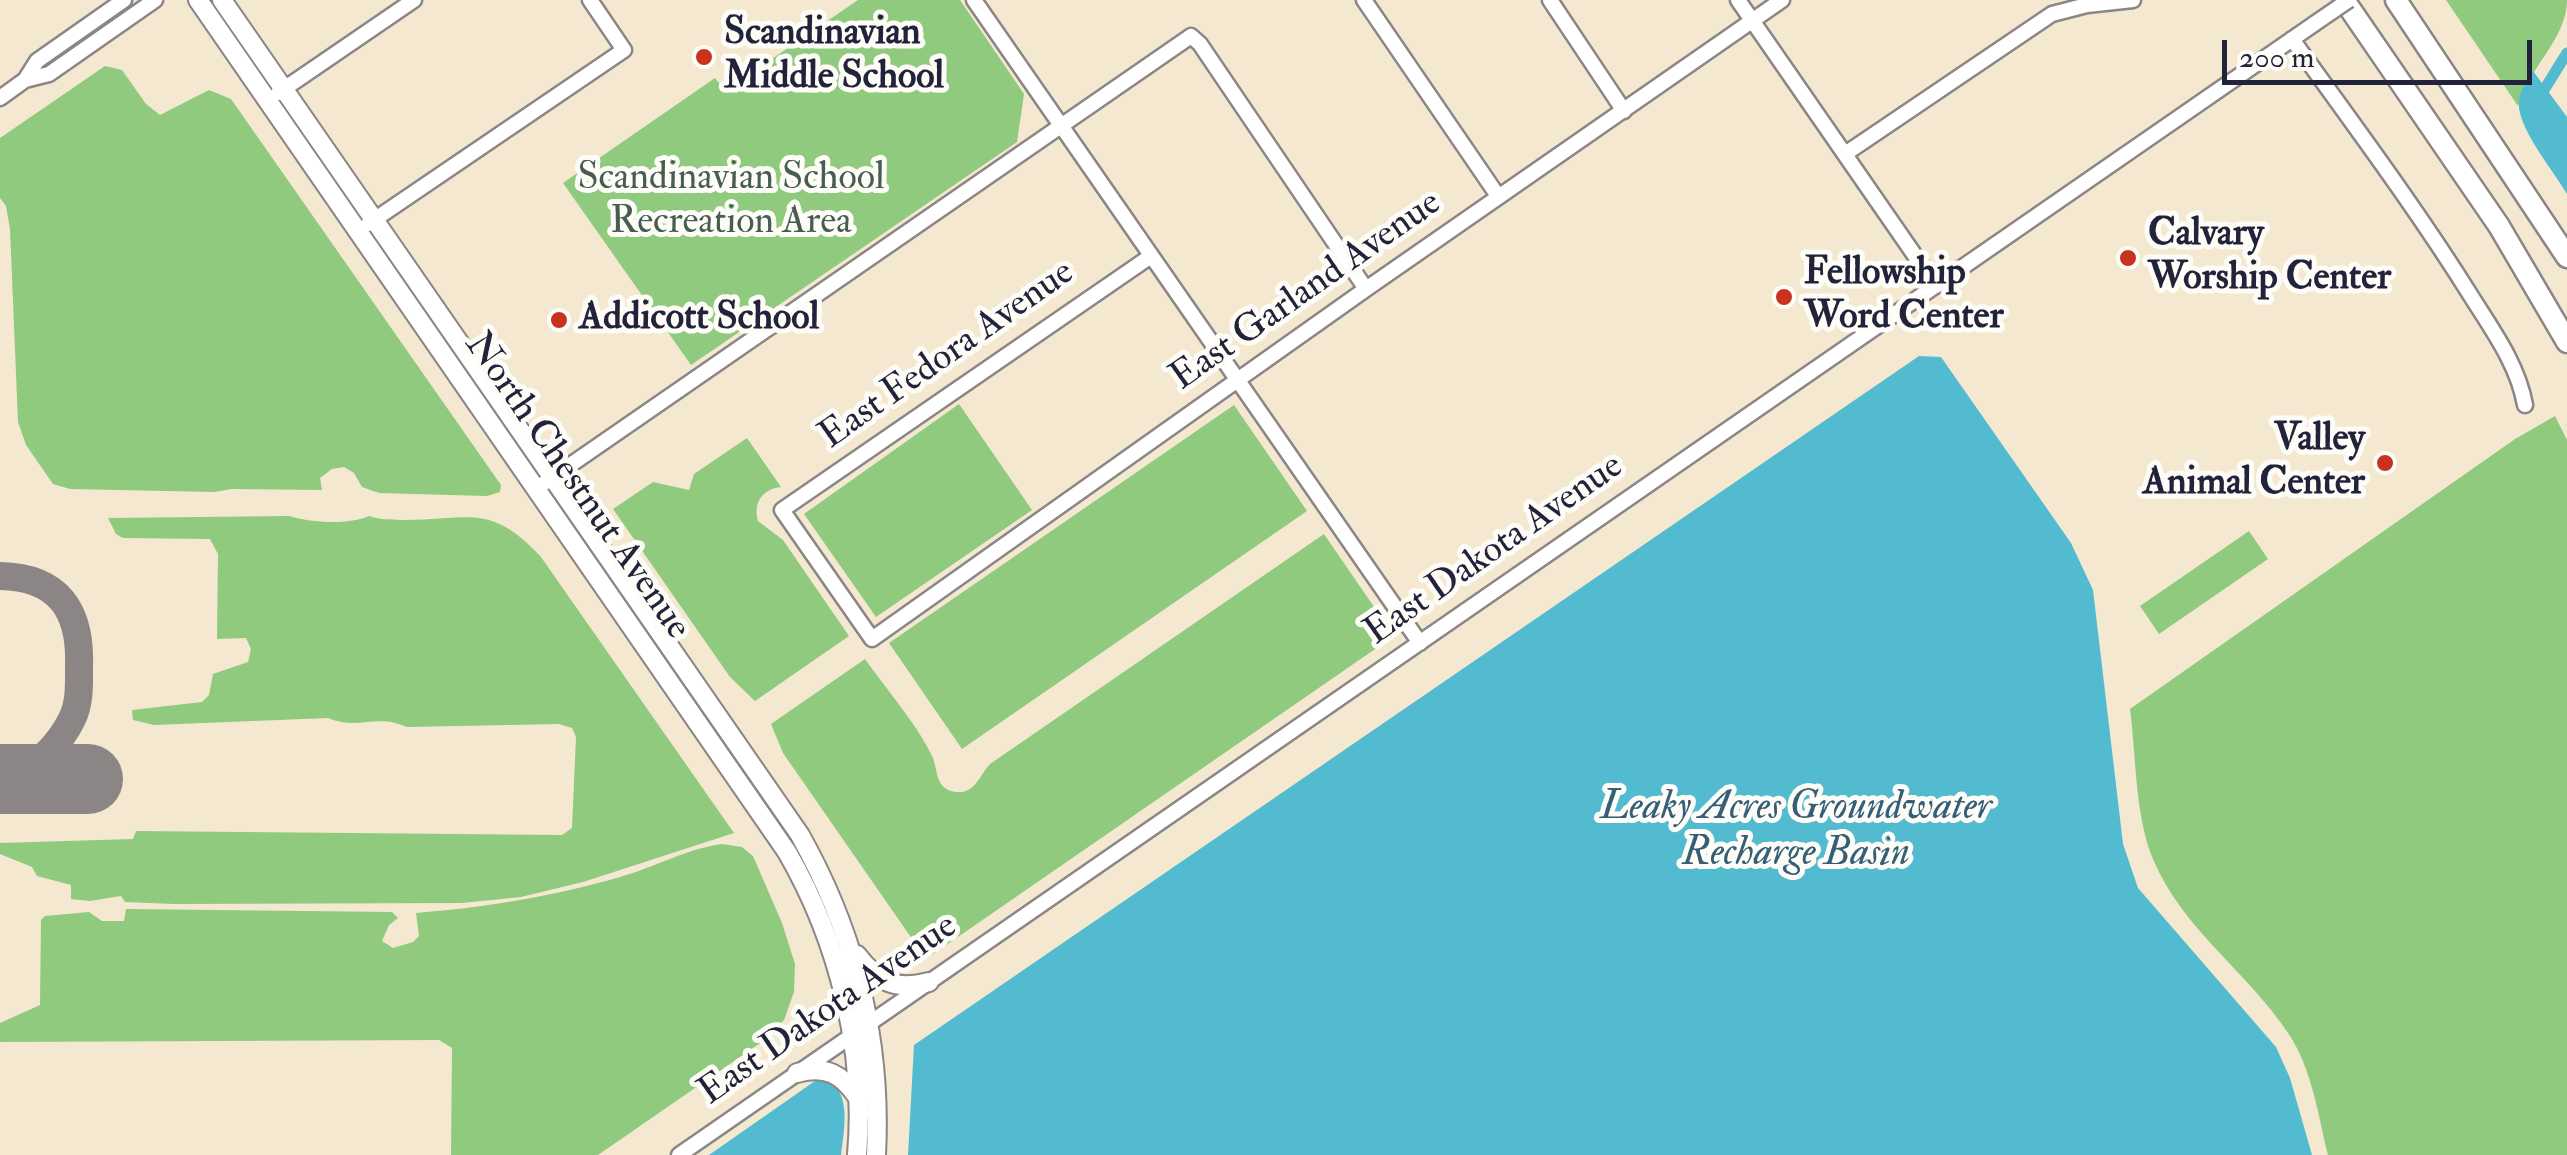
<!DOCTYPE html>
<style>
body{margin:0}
#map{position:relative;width:2567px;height:1155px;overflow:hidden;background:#f4e8d1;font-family:"IM FELL Double Pica",serif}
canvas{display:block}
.scale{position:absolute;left:2222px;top:40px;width:310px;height:45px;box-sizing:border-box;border:5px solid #22223b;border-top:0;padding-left:12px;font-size:30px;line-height:35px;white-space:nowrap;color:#22223b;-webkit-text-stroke:8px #fdfcf7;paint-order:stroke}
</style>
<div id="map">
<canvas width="2567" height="1155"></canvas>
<div class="scale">200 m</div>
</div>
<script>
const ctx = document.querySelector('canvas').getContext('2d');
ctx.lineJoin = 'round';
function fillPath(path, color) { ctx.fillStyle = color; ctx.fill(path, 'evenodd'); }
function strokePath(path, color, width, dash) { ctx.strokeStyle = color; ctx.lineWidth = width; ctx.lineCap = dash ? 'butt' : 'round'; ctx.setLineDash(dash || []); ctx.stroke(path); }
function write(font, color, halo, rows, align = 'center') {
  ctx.font = font + ' "IM FELL Double Pica",serif'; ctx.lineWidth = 10; ctx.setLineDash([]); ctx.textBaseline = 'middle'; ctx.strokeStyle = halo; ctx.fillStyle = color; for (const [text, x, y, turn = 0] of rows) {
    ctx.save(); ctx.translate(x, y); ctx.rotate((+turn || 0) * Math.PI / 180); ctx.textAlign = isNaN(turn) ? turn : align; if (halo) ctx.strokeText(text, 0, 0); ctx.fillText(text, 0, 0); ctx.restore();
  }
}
fillPath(new Path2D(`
 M858,0h102l64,94 -7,48 -326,223 -128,-182 152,-105 10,13z
 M2446,0h121c0,39 -39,68 -49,106z
 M105,66l17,4 24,34 14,11 49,-25 22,9 270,386 -1,7 -13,4 -108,-3 -17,-6 -8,-14 -10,-6 -12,2 -12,9 2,12 -90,-1 -18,3 -144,-3 -17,-5 -27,-39 -8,-23 -8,-193 -4,-23 -6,-8v-60z
 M959,404l73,106 -156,107 -72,-103z
 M1234,405l73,106 -345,238 -73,-106z
 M2555,416l12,24v715h-239c-10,-40 -16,-87 -40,-122 -41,-62 -106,-104 -135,-174 -18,-42 -17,-104 -23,-150l385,-270z
 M747,438l34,49c-19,2 -28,16 -23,34l25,19 66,96 -94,65 -25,-24 -117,-168 40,-27 36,8 5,-16z
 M289,516c23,7 60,9 80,0 11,4 21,3 32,4 67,1 88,-19 140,37l193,276 -151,49 -62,15 -59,6 -288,1 -49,-2 -4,-6 -31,5 -19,-2v-14l-34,-9 -5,-9 -32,-13v-11l133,-4 3,-8 426,4 10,-7 4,-91 -4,-9 -13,-4 -152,3c-32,-14 -47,4 -79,-9l-174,7 -21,-5 -1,-10 70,-8 7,-7 4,-21 35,-12 3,-13 -5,-11 -29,1 1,-85 -8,-15 -87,-1 -7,-4 -8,-16z
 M2249,531l19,28 -109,75 -19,-28z
 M1324,534l70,102 -468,323 -143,-206 -12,-29 94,-65c21,30 52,65 67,97 7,15 2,33 24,36 19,2 23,-16 34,-28z
 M722,844l20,3 11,9 29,67 13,41 -1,28 -10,28 -18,19 -168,116h-147l1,-107 -13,-8 -439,2v-19l40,-18 1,-85 4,-4 44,-4 13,9h22l2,-12 266,3 6,6 -9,7 -7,16 11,7 20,-6 6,-6 -3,-23c72,-6 134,-16 204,-36 35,-10 66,-28 102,-33z`), '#8fca7e');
fillPath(new Path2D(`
 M2533,71l34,46v77c-13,-22 -45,-61 -48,-86 -2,-13 7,-26 14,-37z
 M1919,356l22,1 130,186 22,47 30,254 15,44 138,159 14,31 22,77h-1404l6,-110z
 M827,1079c25,14 17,51 14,76h-132l106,-74z`), '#52bbd0');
strokePath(new Path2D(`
 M2539,98l28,-45`), '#52bbd0', 11);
strokePath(new Path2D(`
 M0,576c59,1 81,35 79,90 0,18 1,37 -7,53 -13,26 -34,46 -59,60`), '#8b8586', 28);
strokePath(new Path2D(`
 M0,779h88`), '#8b8586', 70);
const minor = new Path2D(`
 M974,0l446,643
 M1364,0l134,196
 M1550,0l74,111
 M1738,0l198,286
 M2292,39c61,85 124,169 179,257 22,35 47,69 54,109
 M25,80l12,-19 87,-61
 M278,93l136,-93
 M0,98l25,-18 24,-6 106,-74
 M1845,154l207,-140 35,-9 46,-5
 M368,224l256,-174 -34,-50
 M1151,256l-369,254 90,129 494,-350 416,-289
 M537,488l654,-452 9,8 166,245
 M679,1155l1635,-1131`);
const major = new Path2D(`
 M198,0l589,852c52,90 79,199 70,303
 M222,0l578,835c56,100 82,206 76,320
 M857,955c21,27 38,36 72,27
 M797,1073c29,-8 45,1 61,25`);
const highway = new Path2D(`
 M2344,0l155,226 68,116
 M2396,0l171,257`);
strokePath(minor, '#8b8586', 19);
strokePath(major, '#8b8586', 22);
strokePath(highway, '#8b8586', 25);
strokePath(minor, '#fff', 14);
strokePath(major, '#fff', 18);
strokePath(highway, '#fff', 20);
const minorBridge = new Path2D(`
 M2314,24l35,-24`);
strokePath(minorBridge, '#8b8586', 19, []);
strokePath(minorBridge, '#fff', 14);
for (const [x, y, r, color] of [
 [704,57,10,"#c8321e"],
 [2128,258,10,"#c8321e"],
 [1784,297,10,"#c8321e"],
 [559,320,10,"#c8321e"],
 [2385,463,10,"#c8321e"]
]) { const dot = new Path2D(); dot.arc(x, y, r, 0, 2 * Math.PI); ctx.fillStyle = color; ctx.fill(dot); strokePath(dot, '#fdfcf7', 4); }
write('bold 38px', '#22223b', '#fdfcf7', [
 ["Scandinavian",724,35],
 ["Middle School",724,79],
 ["Calvary",2148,236],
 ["Worship Center",2148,280],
 ["Fellowship",1804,275],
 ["Word Center",1804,319],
 ["Addicott School",579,320],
 ["Valley",2365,441,"right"],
 ["Animal Center",2365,485,"right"]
], 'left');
write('38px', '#485d52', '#fdfcf7', [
 ["Scandinavian School",731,180],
 ["Recreation Area",731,224]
]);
write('38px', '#22223b', '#fdfcf7', [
 ["East Garland Avenue",1307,292,-35],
 ["East Fedora Avenue",948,356,-35],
 ["North Chestnut Avenue",576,487,55],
 ["East Dakota Avenue",1495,551,-35],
 ["East Dakota Avenue",829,1011,-35]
]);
write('italic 40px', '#355f77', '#fdfcf7', [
 ["Leaky Acres Groundwater",1796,809],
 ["Recharge Basin",1796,855]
]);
</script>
